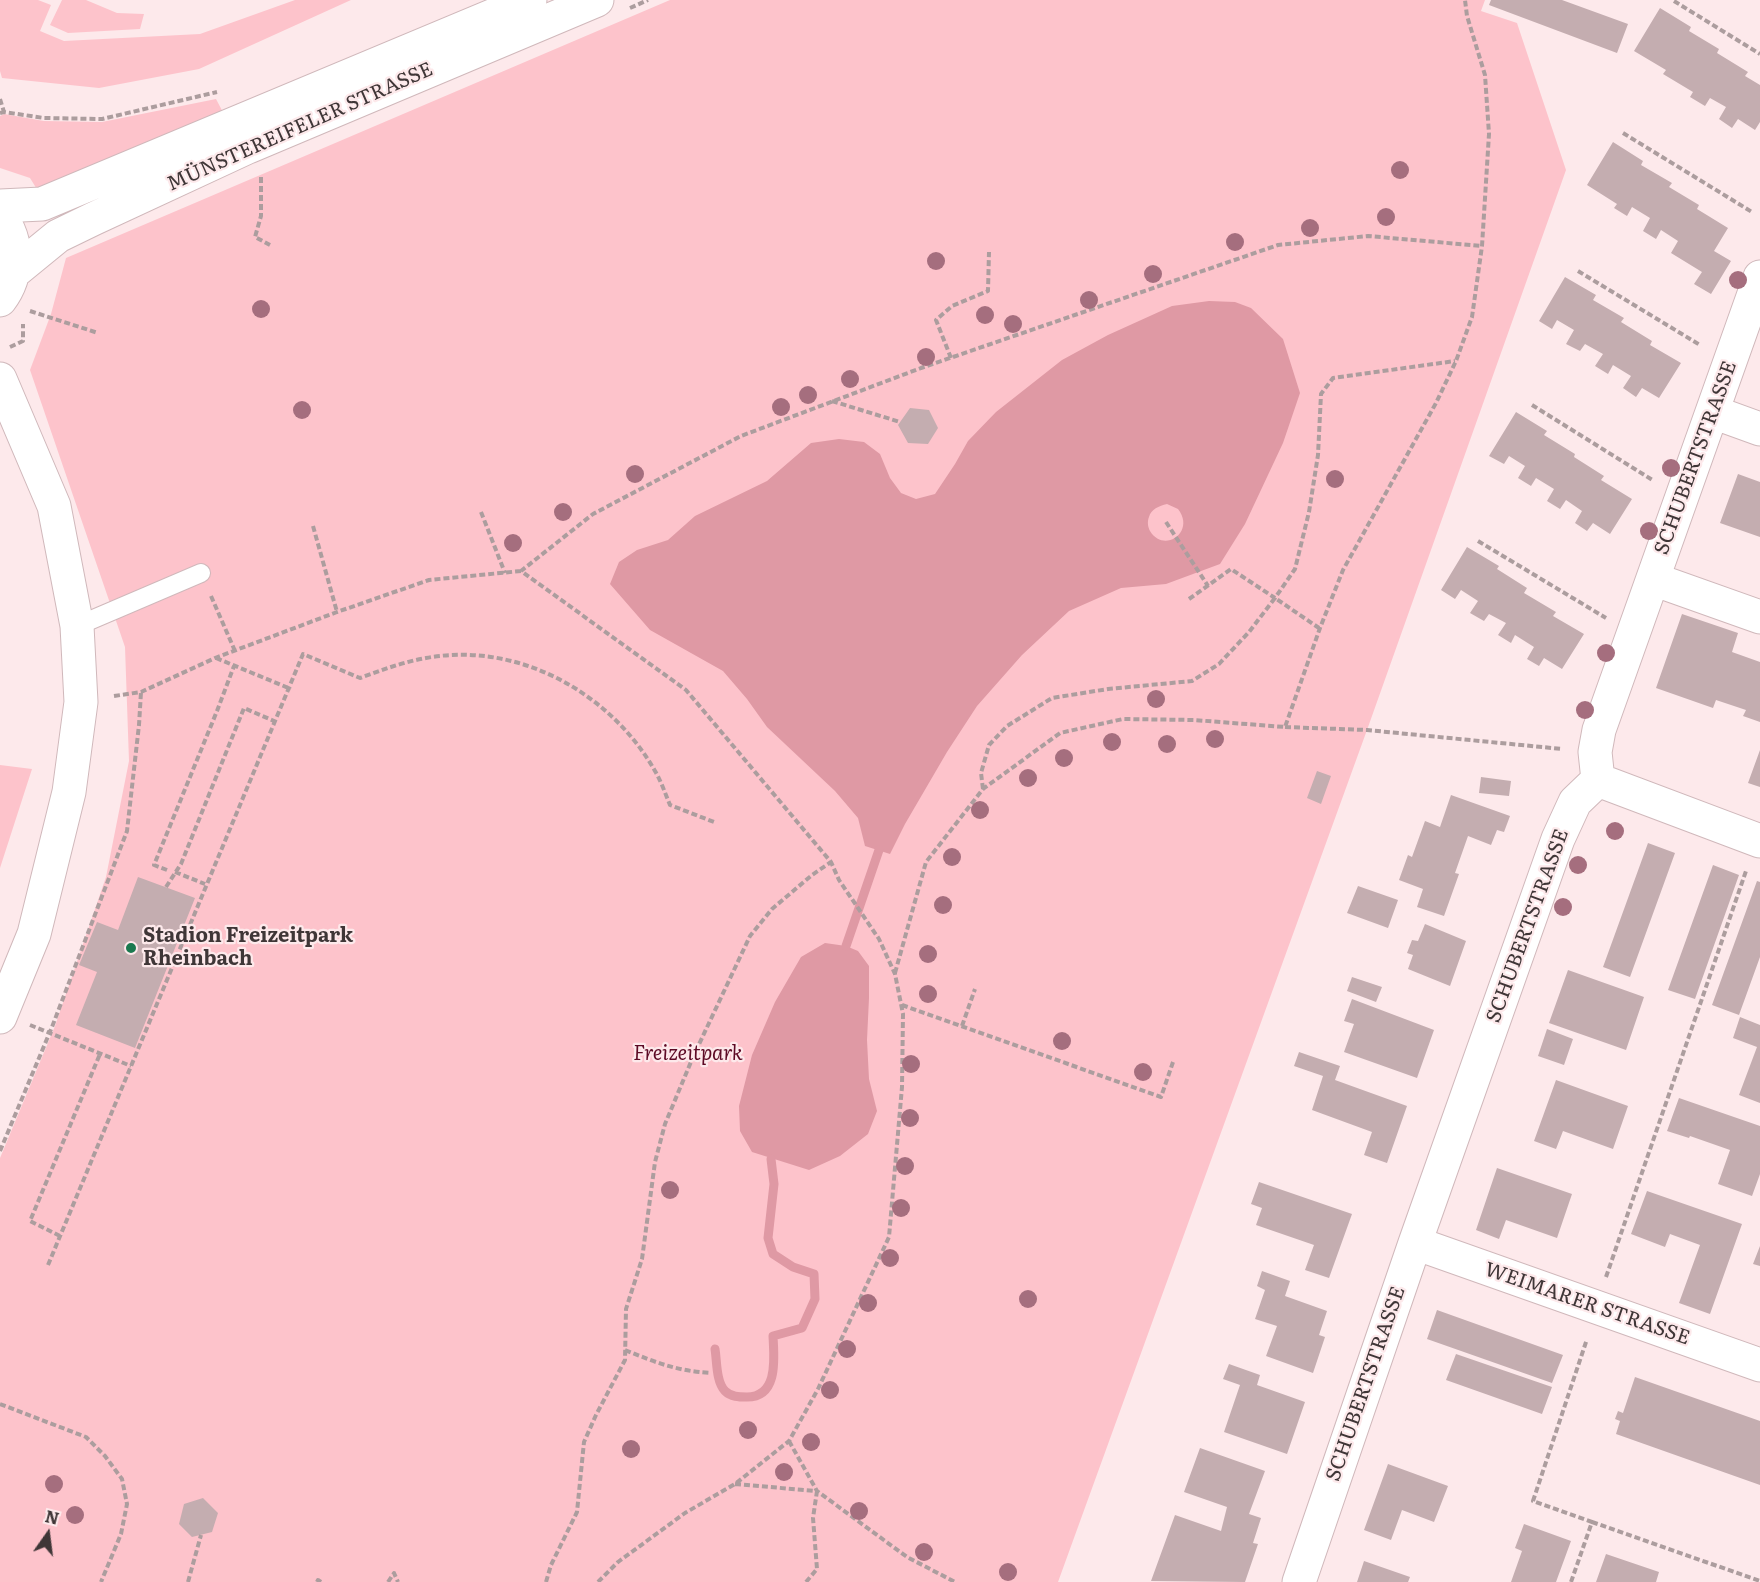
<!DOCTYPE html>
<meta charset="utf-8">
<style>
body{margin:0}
#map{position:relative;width:1760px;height:1582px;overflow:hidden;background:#fde9eb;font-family:Literata,serif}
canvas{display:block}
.north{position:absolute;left:18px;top:1504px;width:60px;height:60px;-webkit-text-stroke:4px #fde9eb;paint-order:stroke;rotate:14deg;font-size:16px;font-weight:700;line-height:24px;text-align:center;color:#3f3637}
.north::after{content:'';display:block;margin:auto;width:21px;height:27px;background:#3f3637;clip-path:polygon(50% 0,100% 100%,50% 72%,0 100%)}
</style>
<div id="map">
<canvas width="1760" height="1582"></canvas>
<div class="north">N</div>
</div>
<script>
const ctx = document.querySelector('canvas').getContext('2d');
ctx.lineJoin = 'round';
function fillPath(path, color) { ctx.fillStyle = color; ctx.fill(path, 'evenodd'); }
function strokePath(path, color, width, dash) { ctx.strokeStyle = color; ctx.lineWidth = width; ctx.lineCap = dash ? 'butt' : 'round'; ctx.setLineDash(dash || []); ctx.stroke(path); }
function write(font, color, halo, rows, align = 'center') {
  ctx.font = font + ' Literata,serif'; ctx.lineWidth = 4.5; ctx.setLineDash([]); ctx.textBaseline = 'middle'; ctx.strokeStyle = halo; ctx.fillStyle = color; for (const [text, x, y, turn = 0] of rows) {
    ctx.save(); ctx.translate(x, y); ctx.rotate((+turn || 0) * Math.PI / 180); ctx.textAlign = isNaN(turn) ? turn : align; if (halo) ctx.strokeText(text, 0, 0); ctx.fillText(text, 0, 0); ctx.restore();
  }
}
fillPath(new Path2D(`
 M0,0h38l13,5 -11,26 24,10 136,-7 95,-34h56l-152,69 -100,19 -97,-10 -2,-7z
 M62,0h24l31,13 27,1 -4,15 -72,4 -18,-8z
 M670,0h815l-4,11 36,12 49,147 -199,560 -309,852h-1058v-424l55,-132 51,-149 23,-116 -4,-114 -95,-277 21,-56 15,-56z
 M216,99l10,19 -183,81 -13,-21 -30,-10v-52l4,-2 40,7 58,1z
 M0,765l32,4 -32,99z`), '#fdc3cb');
fillPath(new Path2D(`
 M1209,301l26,1 16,6 32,31 17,54 -17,50 -38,81 -25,40 -54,20 -45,4 -52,23 -47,44 -45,51 -30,46 -42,72 -15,30 -25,-8 -7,-28 -23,-27 -68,-64 -20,-28 -24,-28 -73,-41 -40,-46 9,-22 18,-12 31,-10 27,-24 72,-35 44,-38 28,-4 25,3 16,12 10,24 11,15 15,6 19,-5 20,-30 13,-23 28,-29 66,-52 46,-25 64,-29zM1167,504l11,5c18,23 -14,45 -28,22 -2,-4 -3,-9 -1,-14 2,-8 10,-11 18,-13z
 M825,943l21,3 12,5 11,15v32l-2,42 2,39 8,32 -9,23 -28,22 -31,14 -57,-18 -12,-21 -1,-25 13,-51 23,-53 26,-45z`), '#df99a4');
strokePath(new Path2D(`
 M846,946l33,-96
 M715,1349c2,12 1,33 10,42 6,6 14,6 22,6 32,0 27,-40 26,-61l29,-8 13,-29 -1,-25 -21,-7 -20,-13 -5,-16 6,-54 -3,-25`), '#df99a4', 9);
fillPath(new Path2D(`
 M1491,0h71l66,24 -11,29 -128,-48z
 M1660,8l31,19 -2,4 30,18 -2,4 31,19 -3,4 15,9v37l-5,8 -17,-11 -6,9 -13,-9 7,-12 -16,-9 -5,8 -15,-9 3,-5 -30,-18 3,-4 -32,-19z
 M1613,142l30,19 -2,4 31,18 -3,4 30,18 -2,4 31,19 -14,23 17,10 -20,33 -17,-10 8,-12 -31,-19 7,-12 -17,-11 -5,9 -13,-8 7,-13 -18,-11 -5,9 -13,-8 3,-4 -30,-19z
 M1565,277l31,18 -3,5 31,18 -3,4 31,19 -2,4 31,18 -22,35 -17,-10 -6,9 -13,-9 8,-12 -18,-11 -5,9 -13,-8 8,-12 -18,-10 -5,7 -14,-7 8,-14 -17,-10 -5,9 -13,-8z
 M910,408l19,2 9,18 -10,16 -20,-1 -10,-18z
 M1516,412l31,19 -3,4 31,19 -1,3 30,19 -3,4 31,19 -22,35 -17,-11 -6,8 -12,-8 7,-12 -16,-11 -6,9 -13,-8 7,-12 -18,-11 -5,8 -13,-8 7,-12 -16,-10 -5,8 -15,-8z
 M1738,474l22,8v55l-40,-14z
 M1467,547l32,19 -2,3 30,19 -3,5 32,19 -3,4 31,18 -22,35 -18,-11 -5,8 -12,-7 7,-12 -19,-12 -4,8 -13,-8 8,-12 -17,-9 -5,7 -14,-8 8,-12 -17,-11 -6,9 -14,-9z
 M1682,614l56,19 -6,19 28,10v60l-17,-6 3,-6 -30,-10 -3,8 -57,-20z
 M1760,750v37l-12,-4z
 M1317,771l14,5 -10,28 -14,-6z
 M1481,777l30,4 -2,15 -30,-3z
 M1451,795l59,21 -6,16 -7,-2 -6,15 -23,-9 -13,37 4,1 -15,42 -27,-9 6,-18 -24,-9 9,-25 4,2 13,-36 15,6z
 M1648,843l27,10 -45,124 -27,-10z
 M1713,865l26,10 -44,124 -27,-9z
 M138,877l57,21 -60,150 -59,-23 21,-53 -18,-7 18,-43 21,8z
 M1757,881l3,1v75l-21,58 -27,-10z
 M1358,886l40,14 -10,28 -41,-15z
 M1425,924l41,17 -16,45 -42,-17 5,-14 -6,-2 5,-13 6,1z
 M1568,970l76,27 -18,53 -77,-27z
 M1352,977l30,10 -6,15 -29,-11z
 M1352,999l82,31 -17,48 -73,-26 10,-28 -10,-3z
 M1740,1017l20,8v78l-21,-8 18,-48 -24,-9z
 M1547,1029l26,10 -9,26 -26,-9z
 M1299,1052l41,14 -5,14 72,26 -20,57 -23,-8 8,-23 -60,-22 11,-34 -29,-10z
 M1556,1080l72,26 -15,43 -50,-18 -7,18 -22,-8z
 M1679,1098l81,28v48l-8,22 -34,-12 12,-34 -40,-14 -1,2 -22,-7z
 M1497,1168l75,26 -15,44 -51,-18 -7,19 -23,-9z
 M1259,1182l93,32 -23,64 -24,-8 9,-25 -58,-20 6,-17 -11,-4z
 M1647,1191l95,33 -32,90 -31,-11 21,-58 -30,-11 -5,13 -34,-13z
 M1760,1246v20l-7,-2z
 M1262,1271l28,10 -5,15 42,15 -8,24 6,2 -12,36 -47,-17 11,-30 -22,-7 10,-29 -8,-4z
 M1437,1310l126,45 -11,28 -125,-44z
 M1456,1354l96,33 -10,27 -96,-34z
 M1229,1364l31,11 -3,10 48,17 -18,52 -63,-22 16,-47 -17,-6z
 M1635,1377l125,44v64l-144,-51 4,-13 -5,-2 3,-8 5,2z
 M1200,1448l65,23 -16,43 12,4 -8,25 5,1 -13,38 -94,-1 24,-66 46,16 6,-24 -43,-15z
 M1388,1464l60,22 -14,36 -32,-12 -11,30 -27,-10z
 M203,1498l15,15 -6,19 -20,5 -13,-13 5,-20z
 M1524,1524l47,17 -15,41h-45l11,-31 -7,-3z
 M1606,1554l53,18 -3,10h-60z
 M1364,1561l46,16 -2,5h-51z`), '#c4adb0');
const lane = new Path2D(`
 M77,626l124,-53`);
const street = new Path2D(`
 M0,379l54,127 23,120 4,76 -12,90 -35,142 -34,83
 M1713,412l47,17
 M1653,579l107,38
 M1598,780l-3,-28 4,-22 161,-453
 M1598,780l162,61
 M1415,1243l345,122
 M1299,1582l116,-339 143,-404 17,-37 23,-22`);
const secondary = new Path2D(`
 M0,206l42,-2 488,-204
 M0,216c19,25 19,59 0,84
 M14,272l44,-36 35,-17 155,-72 349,-147`);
strokePath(lane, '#d0b8bb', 20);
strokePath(street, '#d0b8bb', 35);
strokePath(secondary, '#d0b8bb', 35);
strokePath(new Path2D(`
 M1674,1l86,53
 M630,8l18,-8
 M0,99l4,13
 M0,113l4,-1 40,6 58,1 115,-27
 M1623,133l129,79
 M261,177v39l-6,21 15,8
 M1578,271l122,74
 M30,311l68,22
 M10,347l13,-6v-17
 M951,358l-15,-38 16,-14 36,-15 1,-39
 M832,401l68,21
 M1532,405l122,76
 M481,512l24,61
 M1166,522l42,64
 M313,526l24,86
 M1478,541l128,77
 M211,596l24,55
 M1189,599l42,-30 44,29 20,-29 14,-57 9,-57 3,-61 12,-16 122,-17
 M216,658l75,31
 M114,696l27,-4 74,-34 122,-46 92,-32 92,-9
 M1285,727l82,3 195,19
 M983,789l-2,-16 8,-28 18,-19 45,-28 56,-9 84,-8 27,-17 30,-32 26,-34 44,30
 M167,870l-13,-5 63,-154 17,-45
 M175,872l30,12
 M166,887l15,-23 63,-156 30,13
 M895,973l31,-111 57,-73 77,-56 63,-14 71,1 91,7 35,-99 23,-58 93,-167 20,-42 16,-44 10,-71 7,-112 -4,-59 -18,-59 -2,-16
 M902,1005l259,92 12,-35
 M30,1025l101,41
 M962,1026l13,-37
 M0,1151l52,-124 75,-196 12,-106 2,-33
 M60,1236l-30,-15 70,-167
 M48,1265l255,-611 57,24c22,-8 43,-16 66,-20 91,-17 184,34 229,113 6,10 10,22 15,34l44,17
 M1606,1277l140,-406
 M625,1350c32,13 52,21 86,23
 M0,1404l86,33 19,19 17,23 5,25 -6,30 -20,48
 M789,1441l28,50 90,66 48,25
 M735,1484l81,7
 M1592,1522l168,59
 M188,1582l13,-47
 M317,1582l1,-2 3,2
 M388,1582l6,-9 4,9
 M546,1582l5,-17 26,-53 7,-70 12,-27 29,-55 1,-51 16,-50 13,-97 10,-38 28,-67 57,-121 22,-27 40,-34 19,-13
 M598,1582l20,-20 67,-49 50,-29 54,-43 29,-52 71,-152 13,-150 1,-73 -8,-40 -16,-35 -40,-59 -8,-18 -145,-172 -165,-119 72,-57 148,-78 180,-68 357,-123 90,-9 114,10
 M806,1582l11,-13 -4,-51 4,-27
 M1571,1582l21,-60 -59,-21 54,-162`), '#ac9d9e', 4, [6, 3]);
strokePath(lane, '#fff', 18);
strokePath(street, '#fff', 33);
strokePath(secondary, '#fff', 33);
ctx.fillStyle = '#a56e7e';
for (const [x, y] of [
 [1400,170],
 [1386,217],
 [1310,228],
 [1235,242],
 [936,261],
 [1153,274],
 [1738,280],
 [1089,300],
 [261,309],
 [985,315],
 [1013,324],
 [926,357],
 [850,379],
 [808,395],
 [781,407],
 [302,410],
 [1671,468],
 [635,474],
 [1335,479],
 [563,512],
 [1649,531],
 [513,543],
 [1606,653],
 [1156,699],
 [1585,710],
 [1215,739],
 [1112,742],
 [1167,744],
 [1064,758],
 [1028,778],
 [980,810],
 [1615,831],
 [952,857],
 [1578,865],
 [943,905],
 [1563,907],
 [928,954],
 [928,994],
 [1062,1041],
 [911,1064],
 [1143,1072],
 [910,1118],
 [905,1166],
 [670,1190],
 [901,1208],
 [890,1258],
 [1028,1299],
 [868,1303],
 [847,1349],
 [830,1390],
 [748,1430],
 [811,1442],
 [631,1449],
 [784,1472],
 [54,1484],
 [859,1511],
 [75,1515],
 [924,1552],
 [1008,1572]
]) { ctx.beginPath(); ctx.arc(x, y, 9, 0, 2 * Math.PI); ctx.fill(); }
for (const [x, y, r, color] of [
 [131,948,6,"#1a794f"]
]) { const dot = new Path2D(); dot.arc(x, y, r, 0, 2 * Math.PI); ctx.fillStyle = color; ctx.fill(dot); strokePath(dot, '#fde9eb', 2); }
write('20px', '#3f3637', '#fde9eb', [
 ["MÜNSTEREIFELER STRASSE",300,127,-24],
 ["SCHUBERTSTRASSE",1696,458,-70],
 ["SCHUBERTSTRASSE",1528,926,-70],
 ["WEIMARER STRASSE",1587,1304,19],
 ["SCHUBERTSTRASSE",1366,1384,-71]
]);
write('bold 20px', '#3f3637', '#fde9eb', [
 ["Stadion Freizeitpark",143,936],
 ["Rheinbach",143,959]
], 'left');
write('italic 20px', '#5d0a25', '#fde9eb', [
 ["Freizeitpark",688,1054]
]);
</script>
